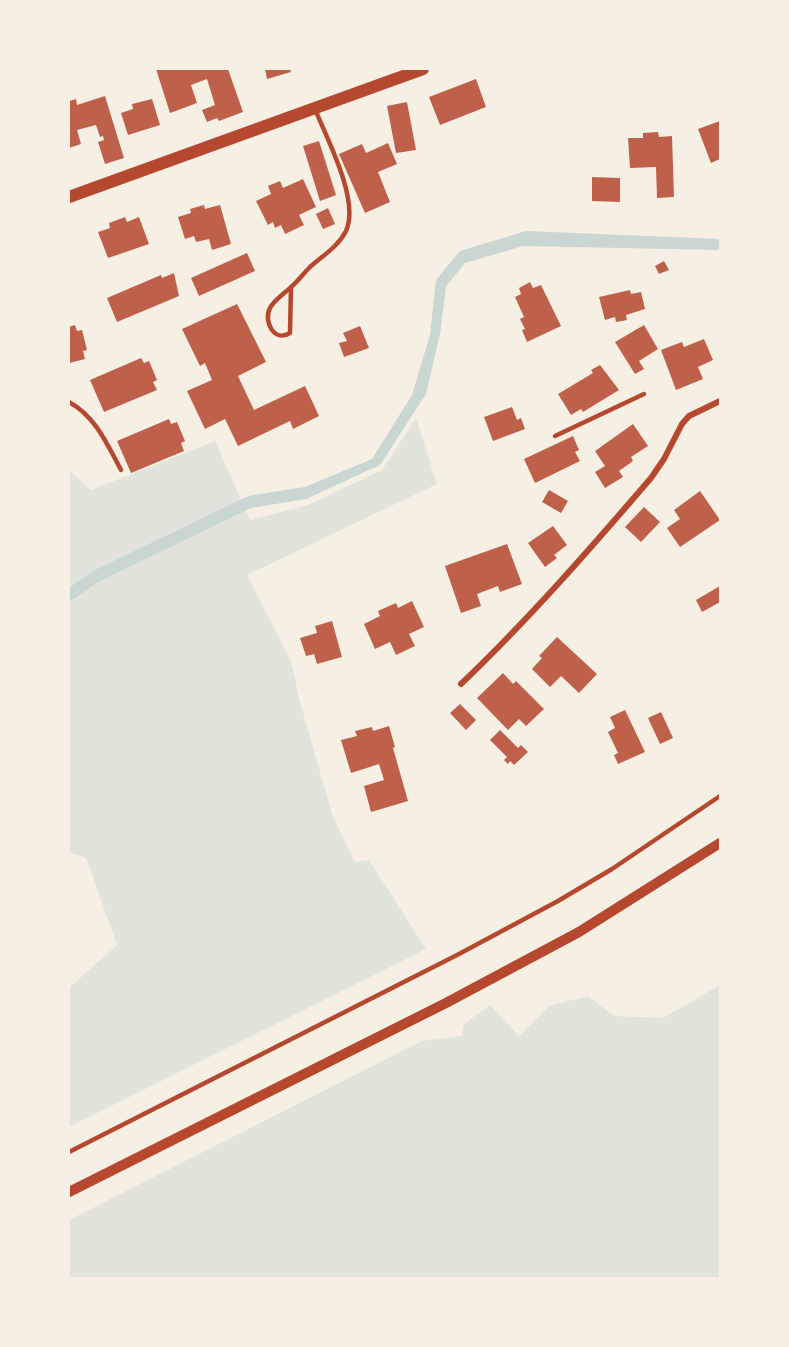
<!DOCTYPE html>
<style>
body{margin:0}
#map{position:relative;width:789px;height:1347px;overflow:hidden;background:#f6efe4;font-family:"Work Sans",sans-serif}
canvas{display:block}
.frame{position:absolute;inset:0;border:70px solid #f6efe4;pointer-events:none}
</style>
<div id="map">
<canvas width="789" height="1347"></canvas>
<div class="frame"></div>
</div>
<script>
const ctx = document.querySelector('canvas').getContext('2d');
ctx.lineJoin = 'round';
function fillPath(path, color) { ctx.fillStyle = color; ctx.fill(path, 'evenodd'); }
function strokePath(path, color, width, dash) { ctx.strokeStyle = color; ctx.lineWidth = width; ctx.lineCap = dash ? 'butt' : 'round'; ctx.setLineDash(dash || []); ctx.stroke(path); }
fillPath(new Path2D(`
 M416,418l21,66 -190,91 44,86 9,41 33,115 22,45 14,-2 57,89 -357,178v-139l48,-43 -31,-87 -17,-6v-382l22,20 124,-49 35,79 58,-15 74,-35z
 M720,985v293h-651v-58l353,-179 40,-5 2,-12 26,-19 29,31 30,-30 39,-10 26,20 49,2z`), '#e2e4dc');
fillPath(new Path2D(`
 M526,231l194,8v11l-197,-4 -58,17 -19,23 -6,48 -14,60 -46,71 -74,34 -55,9 -153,74 -29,20v-14l24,-17 155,-75 57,-9 67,-28 40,-64 18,-60 6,-55 24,-29z`), '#c9d6d2');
fillPath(new Path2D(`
 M156,69h72l15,43 -24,9 -2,-3 -10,4 -5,-12 13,-5 -8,-26 -16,6 6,18 -27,10z
 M265,69h25l1,3 -24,7z
 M476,79l10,28 -46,18 -11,-28z
 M105,96l19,62 -19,6 -7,-22 6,-2 -1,-4 -3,1 -4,-12 -19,5 4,14 -12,4v-47l7,-2 1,6z
 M152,99l8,26 -32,10 -7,-22 12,-4 -1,-5z
 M407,102l9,48 -20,3 -9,-47z
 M720,121v38l-9,4 -13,-34z
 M658,132l1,5 13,-1 2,61 -17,1 -1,-31 -26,1 -2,-30h15v-5z
 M319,141l17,54 -16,6 -17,-55z
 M388,143l9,21 -19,8 12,30 -25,11 -26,-59 23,-10 4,9z
 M592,177l28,1v24l-28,-1z
 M303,179l13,28 -17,8 5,10 -19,9 -4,-9 -6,3 -2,-6 -5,3 -12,-24 15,-7 -3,-8 12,-5 3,7z
 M204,205l1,4 15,-4 11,39 -19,6 -3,-11 -13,3 -2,-6 -9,3 -7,-22 13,-4 -1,-4z
 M328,208l7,16 -12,5 -7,-15z
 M125,217l2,5 12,-5 10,27 -41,14 -10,-26 12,-4 -1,-5z
 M247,253l8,18 -56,25 -8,-18z
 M664,261l5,9 -10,4 -4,-8z
 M174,273l5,23 -62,26 -10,-24 54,-23 1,3z
 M530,282l3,6 8,-3 20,41 -34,16 -5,-12 3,-1 -5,-10 4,-2 -9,-20 6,-3 -2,-6z
 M630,290l1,4 10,-2 4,17 -19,6 1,5 -11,2 -1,-5 -10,3 -6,-23z
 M237,304l29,58 -28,14 16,34 51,-24 14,30 -26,13 -3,-8 -52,25 -13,-27 -20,10 -18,-38 25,-11 -7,-17 -5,3 -18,-37z
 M75,325l2,6 5,-1 5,20 -4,1 2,8 -16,4v-36z
 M644,325l14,24 -19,12 5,8 -9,5 -20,-32z
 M360,326l9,22 -25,9 -5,-14 8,-2 -4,-8z
 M704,339l9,21 -15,7 5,12 -27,11 -15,-40 21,-8 2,5z
 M141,358l3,5 5,-2 8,19 -4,2 4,8 -53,22 -14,-32z
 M600,365l19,25 -36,22 -2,-3 -10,6 -13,-21 35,-21 -2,-3z
 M512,407l5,13 4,-2 4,11 -32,12 -9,-24z
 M169,419l2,5 6,-2 8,19 -4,2 3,8 -53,22 -14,-32z
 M633,424l15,22 -17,11 2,4 -14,10 4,6 -18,11 -10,-16 10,-6 -10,-15z
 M573,436l6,14 -4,2 5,9 -45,22 -11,-24z
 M549,490l19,11 -7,12 -19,-11z
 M700,491l20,29 -40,27 -13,-19 13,-9 -6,-9z
 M644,507l16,15 -19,20 -16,-15z
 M553,526l14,19 -13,10 3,3 -12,9 -17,-24z
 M507,544l15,40 -22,8 -2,-6 -21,8 4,12 -20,7 -16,-47z
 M720,586v16l-18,10 -6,-12z
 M412,601l12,26 -15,7 6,12 -19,9 -6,-13 -15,7 -11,-25 16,-8 -2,-5 18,-8 2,5z
 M332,621l10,36 -25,7 -3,-10 -8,2 -6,-18 17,-5 -2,-7z
 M557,637l40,37 -18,19 -18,-17 -11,11 -18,-18 10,-11 -3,-2z
 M503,673l10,11 3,-3 28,28 -18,17 -7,-7 -11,11 -31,-32z
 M460,704l16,16 -10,10 -16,-17z
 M625,710l20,42 -27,12 -4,-9 4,-2 -10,-21 7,-4 -5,-11z
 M661,712l12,26 -13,6 -12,-26z
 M389,726l6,21 -2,1 15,53 -37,11 -7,-26 20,-6 -5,-16 -28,9 -10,-33 16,-4 -2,-5 17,-4 1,4z
 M500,730l18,18 3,-3 7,7 -14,13 -4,-4 -2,3 -4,-4 3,-3 -17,-17z`), '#bf614a');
strokePath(new Path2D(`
 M291,287c-6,6 -17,13 -21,21 -7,13 4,35 20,25l1,-46c7,-6 13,-14 19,-20 12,-11 28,-20 36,-36 14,-31 -19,-92 -31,-122
 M69,402c27,15 38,42 52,68
 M555,436l89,-42
 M69,1152l390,-198 99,-53 54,-32 108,-73`), '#b5482f', 4.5);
strokePath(new Path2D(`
 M461,684c68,-65 129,-135 190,-206l13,-19 18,-35 7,-8 31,-15`), '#b5482f', 6);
strokePath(new Path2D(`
 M69,1192l377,-189 133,-71 141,-89`), '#b5482f', 10);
strokePath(new Path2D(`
 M69,197l354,-128`), '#b5482f', 12);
</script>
